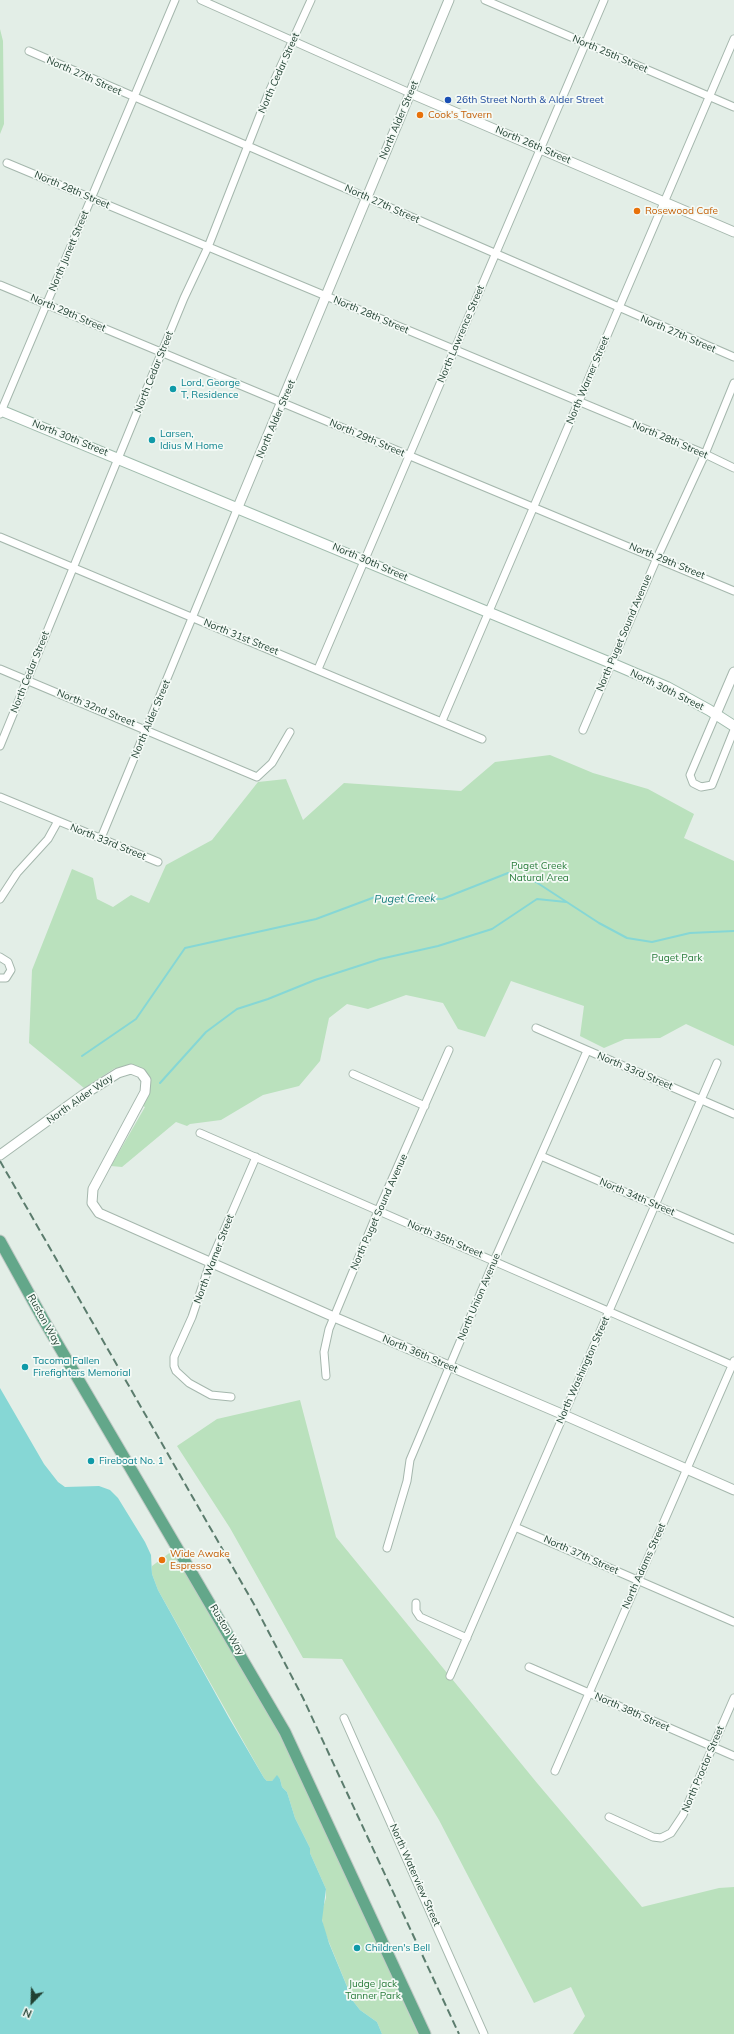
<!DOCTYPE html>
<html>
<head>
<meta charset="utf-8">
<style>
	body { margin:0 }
	#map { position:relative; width:734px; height:2034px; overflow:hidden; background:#e3eee7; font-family:Mulish,sans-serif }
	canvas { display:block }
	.north { position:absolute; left:12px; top:1982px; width:40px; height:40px; -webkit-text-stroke:3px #f4faf6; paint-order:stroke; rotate:203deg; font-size:11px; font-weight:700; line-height:16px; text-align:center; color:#214132 }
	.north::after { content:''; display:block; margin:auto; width:14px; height:18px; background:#214132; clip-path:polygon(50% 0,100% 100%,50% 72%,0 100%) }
</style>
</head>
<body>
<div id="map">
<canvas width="734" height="2034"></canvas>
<div class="north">N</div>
</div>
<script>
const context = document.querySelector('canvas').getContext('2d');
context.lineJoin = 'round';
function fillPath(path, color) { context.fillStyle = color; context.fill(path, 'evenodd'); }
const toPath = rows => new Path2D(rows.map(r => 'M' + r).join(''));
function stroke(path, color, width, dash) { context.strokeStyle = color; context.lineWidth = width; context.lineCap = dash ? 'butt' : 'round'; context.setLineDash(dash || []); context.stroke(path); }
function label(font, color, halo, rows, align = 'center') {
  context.font = font + ' Mulish,sans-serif'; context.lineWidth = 3.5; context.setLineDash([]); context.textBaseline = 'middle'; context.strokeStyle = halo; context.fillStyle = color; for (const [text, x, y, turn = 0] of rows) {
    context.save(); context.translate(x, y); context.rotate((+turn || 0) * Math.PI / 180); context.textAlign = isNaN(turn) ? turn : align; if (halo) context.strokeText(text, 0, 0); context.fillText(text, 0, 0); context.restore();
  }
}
const green = toPath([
	[0,29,3,41,4,124,0,134],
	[550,755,593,773,648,789,694,814,684,838,734,861,734,1046,686,1024,660,1038,625,1039,604,1048,580,1036,584,1006,511,981,485,1037,458,1029,443,1003,406,995,368,1009,347,1004,329,1018,320,1061,299,1086,263,1095,221,1120,190,1124,187,1126,176,1122,122,1167,111,1166,145,1107,143,1106,148,1077,117,1070,115,1068,84,1088,29,1043,32,970,72,869,93,878,97,899,113,907,131,895,149,903,166,865,212,840,258,782,286,779,303,820,344,783,461,791,495,762],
	[300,1400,336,1537,537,1783,642,1907,719,1888,734,1887,734,2034,573,2034,585,2016,571,1987,534,2003,439,1820,342,1659,303,1658,230,1528,177,1446,217,1419],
	[172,1551,266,1709,294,1763,418,2034,382,2034,377,2022,360,2010,353,2001,324,1930,321,1914,326,1898,326,1889,310,1853,310,1848,295,1818,287,1792,282,1787,280,1779,277,1776,272,1781,267,1781,264,1778,158,1590,152,1574,152,1566]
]);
const water = toPath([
	[0,1388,44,1464,58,1482,65,1487,99,1486,110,1490,118,1498,145,1542,151,1555,152,1574,158,1590,229,1718,264,1778,267,1781,272,1781,277,1775,280,1779,282,1787,287,1792,295,1818,310,1848,310,1853,326,1889,322,1920,329,1943,353,2001,360,2010,377,2022,382,2034,0,2034]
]);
const stream = toPath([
	[82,1056,136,1019,185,948,316,919,375,897,442,899,508,873,536,882,599,923,627,938,652,942,690,933,734,931],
	[160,1083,206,1032,237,1009,268,999,315,980,380,959,438,946,492,929,537,899,566,902]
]);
const minor = toPath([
	[201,0,410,93],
	[485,0,734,107],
	[29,51,734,357],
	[7,163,705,454,734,468],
	[0,285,734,591],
	[0,414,175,0],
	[0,537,482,739],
	[0,669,257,777,272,763,290,732],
	[318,669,604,0],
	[716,714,690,775,693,783,701,787,712,785,734,730],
	[442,721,734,39],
	[583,730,657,558,705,454,734,383],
	[0,746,184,298,208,247,269,92,311,0],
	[0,797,158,862],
	[101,838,238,507],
	[0,899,17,873,48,839,58,821],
	[0,957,8,962,11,970,6,978,0,978],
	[536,1028,734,1114],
	[353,1074,425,1106],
	[200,1133,734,1366],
	[541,1156,734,1239],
	[326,1376,324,1352,329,1329,378,1211,449,1050],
	[231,1397,211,1395,189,1383,176,1371,174,1366,174,1357,192,1317,210,1263,256,1157],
	[515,1527,734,1622],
	[387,1548,407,1481,410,1460,494,1261,587,1051],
	[416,1603,416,1611,420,1617,467,1638],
	[529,1667,734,1756],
	[450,1676,717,1063],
	[344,1718,484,2034],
	[555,1771,734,1361],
	[609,1817,653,1837,661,1838,671,1833,683,1815,734,1698]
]);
const tertiary = toPath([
	[410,93,734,232],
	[238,507,449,0],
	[716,714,734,672],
	[0,1155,83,1095,118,1073,131,1069,141,1073,146,1080,145,1092,93,1189,92,1203,99,1213,334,1317,564,1415,734,1490]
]);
const secondary = toPath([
	[0,410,611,663,667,687,709,710,734,726]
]);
const primary = toPath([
	[0,1241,43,1319,285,1732,425,2034]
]);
const rail = toPath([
	[0,1161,255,1606,303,1698,459,2034]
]);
const markers = [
	[448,100,4,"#1a4fb4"],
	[420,115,4,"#e8710a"],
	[637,211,4,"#e8710a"],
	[173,389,4,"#0f9aa8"],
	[152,440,4,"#0f9aa8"],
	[25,1367,4,"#0f9aa8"],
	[91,1461,4,"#0f9aa8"],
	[162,1560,4,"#e8710a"],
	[357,1948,4,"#0f9aa8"]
];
const streetNames = [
	["North 25th Street",610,54,23],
	["North Cedar Street",279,73,-66],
	["North 27th Street",84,76,24],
	["North Alder Street",399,120,-67],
	["North 26th Street",533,145,23],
	["North 28th Street",72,190,23],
	["North 27th Street",382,204,24],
	["North Junett Street",69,251,-67],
	["North 29th Street",68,313,23],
	["North 28th Street",371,315,23],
	["North Lawrence Street",461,334,-67],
	["North 27th Street",678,334,23],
	["North Cedar Street",154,372,-68],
	["North Warner Street",588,380,-67],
	["North Alder Street",276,419,-67],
	["North 30th Street",70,438,22],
	["North 29th Street",367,438,23],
	["North 28th Street",670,440,23],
	["North 29th Street",667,561,22],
	["North 30th Street",370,562,23],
	["North Puget Sound Avenue",624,633,-67],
	["North 31st Street",241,637,22],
	["North Cedar Street",30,672,-68],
	["North 30th Street",667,690,26],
	["North 32nd Street",96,708,22],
	["North Alder Street",151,719,-67],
	["North 33rd Street",108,842,22],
	["North 33rd Street",635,1071,23],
	["North Alder Way",80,1099,-35],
	["North 34th Street",637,1197,23],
	["North Puget Sound Avenue",379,1212,-66],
	["North 35th Street",445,1239,23],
	["North Warner Street",214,1259,-69],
	["North Union Avenue",479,1297,-67],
	["Ruston Way",44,1320,61],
	["North 36th Street",420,1354,23],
	["North Washington Street",583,1370,-66],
	["North 37th Street",581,1555,24],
	["North Adams Street",644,1566,-66],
	["Ruston Way",227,1630,59],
	["North 38th Street",632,1712,24],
	["North Proctor Street",703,1769,-67],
	["North Waterview Street",415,1875,66]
];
const transitNames = [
	["26th Street North & Alder Street",456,100]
];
const foodNames = [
	["Cook's Tavern",428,115],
	["Rosewood Cafe",645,211],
	["Wide Awake",170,1554],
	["Espresso",170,1566]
];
const cultureNames = [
	["Lord, George",181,383],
	["T, Residence",181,395],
	["Larsen,",160,434],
	["Idius M Home",160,446],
	["Tacoma Fallen",33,1361],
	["Firefighters Memorial",33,1373],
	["Fireboat No. 1",99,1461],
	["Children's Bell",365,1948]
];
const parkNames = [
	["Puget Creek",539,866],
	["Natural Area",539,878],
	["Puget Park",677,958],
	["Judge Jack",373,1984],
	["Tanner Park",373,1996]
];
const waterNames = [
	["Puget Creek",405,899,-1]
];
fillPath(green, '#bae1bd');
fillPath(water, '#86d7d5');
stroke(stream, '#86d7d5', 2);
stroke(minor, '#a5b7ad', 9);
stroke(tertiary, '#a5b7ad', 11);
stroke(secondary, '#a0bbad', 12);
stroke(primary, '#c1cac6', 13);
stroke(minor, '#fff', 7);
stroke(tertiary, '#fff', 9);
stroke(secondary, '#fff', 10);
stroke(primary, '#63a78a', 11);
stroke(rail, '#5b7c6d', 2, [8, 4]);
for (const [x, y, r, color] of markers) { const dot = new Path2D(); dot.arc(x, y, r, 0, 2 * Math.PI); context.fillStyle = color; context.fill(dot); stroke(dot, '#f4faf6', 1.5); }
label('10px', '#214132', '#f4faf6', streetNames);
label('10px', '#164399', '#f4faf6', transitNames, 'left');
label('10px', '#c56008', '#f4faf6', foodNames, 'left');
label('10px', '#0d838f', '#f4faf6', cultureNames, 'left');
label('10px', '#277b39', '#f4faf6', parkNames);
label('italic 11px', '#157c7b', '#f4faf6', waterNames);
</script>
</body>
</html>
